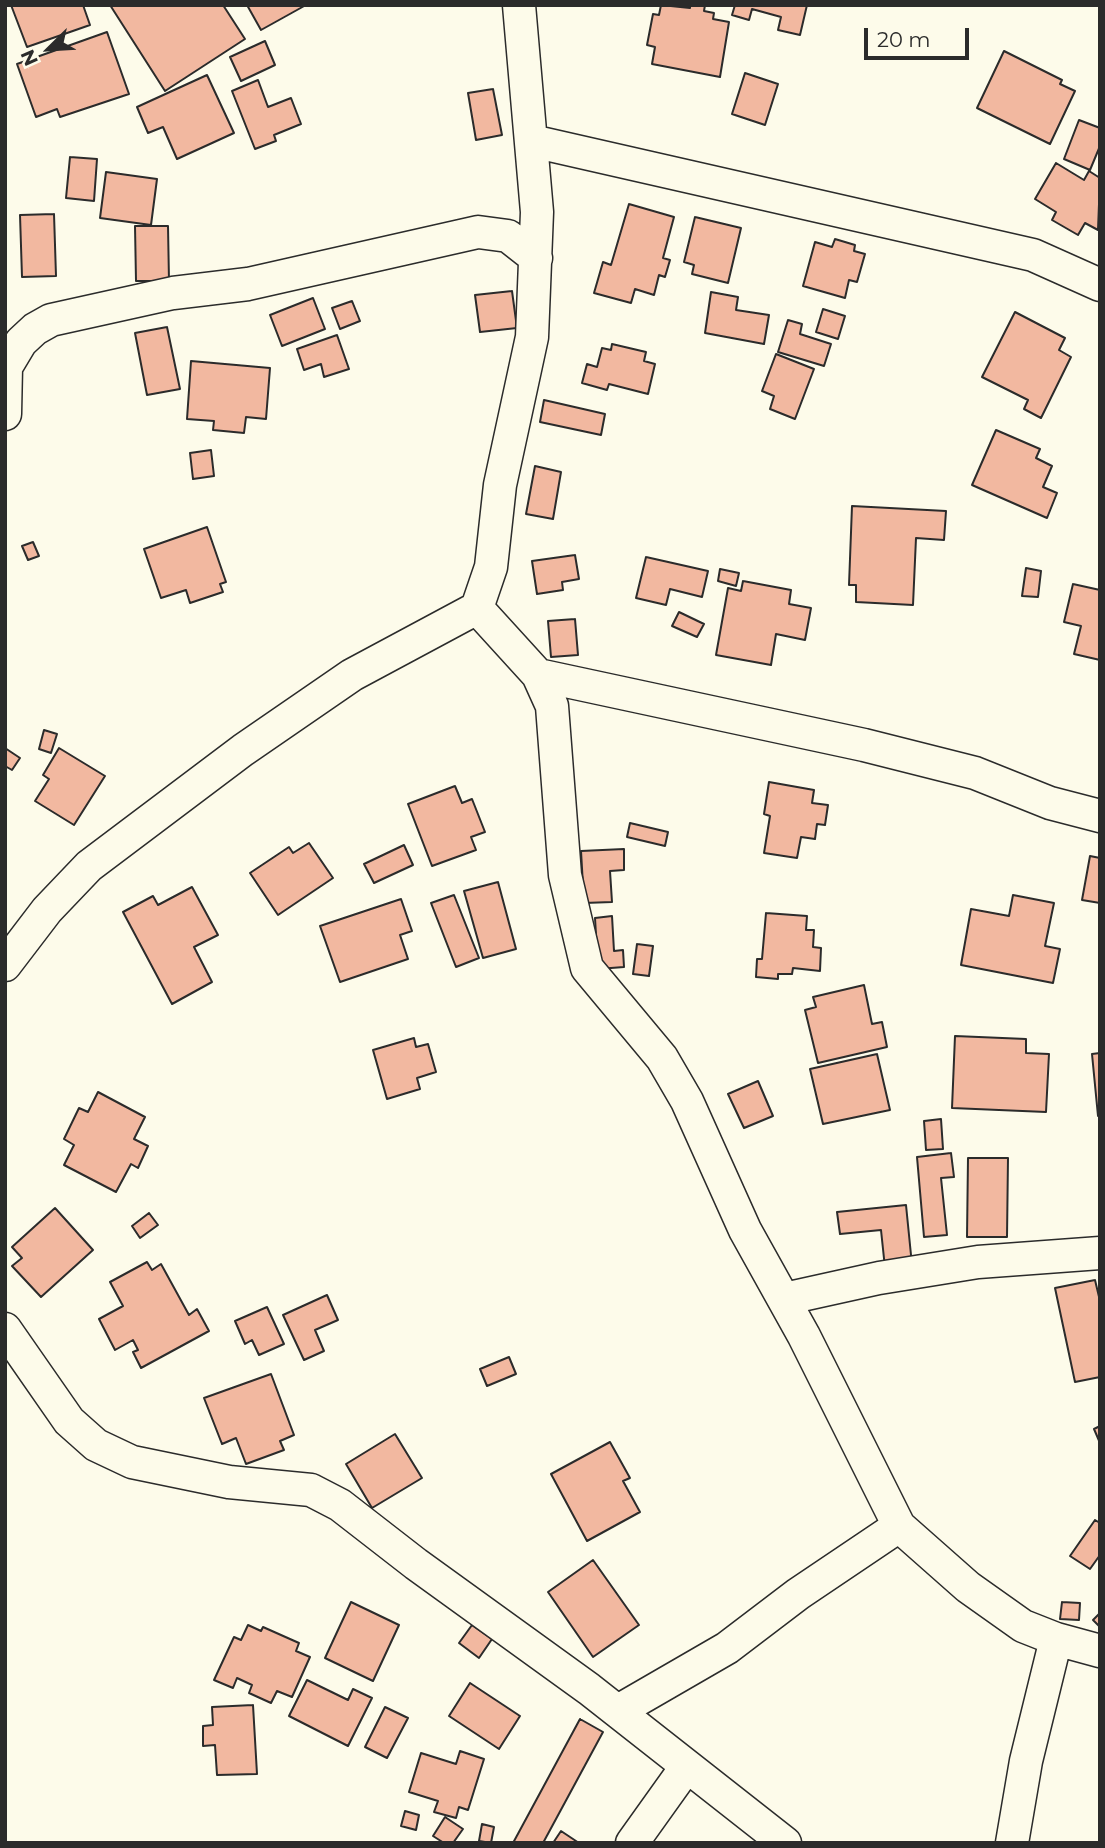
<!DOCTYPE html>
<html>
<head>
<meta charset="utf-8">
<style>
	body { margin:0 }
	#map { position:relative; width:1105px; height:1848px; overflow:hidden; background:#fdfbea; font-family:Montserrat,sans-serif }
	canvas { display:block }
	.frame { position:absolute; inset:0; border:7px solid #2b2b2b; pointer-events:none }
	.north { position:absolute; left:14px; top:14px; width:70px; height:70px; -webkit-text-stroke:5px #fdfbea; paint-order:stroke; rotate:246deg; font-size:19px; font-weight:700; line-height:28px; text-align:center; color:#2b2b2b }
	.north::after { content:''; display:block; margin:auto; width:24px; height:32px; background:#2b2b2b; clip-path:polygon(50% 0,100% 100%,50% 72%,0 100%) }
	.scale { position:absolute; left:864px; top:28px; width:105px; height:32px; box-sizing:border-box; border:4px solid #2b2b2b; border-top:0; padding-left:9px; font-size:21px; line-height:24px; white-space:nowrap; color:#2b2b2b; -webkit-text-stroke:5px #fdfbea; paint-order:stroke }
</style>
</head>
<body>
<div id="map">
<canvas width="1105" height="1848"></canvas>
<div class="frame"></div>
<div class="north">N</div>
<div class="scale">20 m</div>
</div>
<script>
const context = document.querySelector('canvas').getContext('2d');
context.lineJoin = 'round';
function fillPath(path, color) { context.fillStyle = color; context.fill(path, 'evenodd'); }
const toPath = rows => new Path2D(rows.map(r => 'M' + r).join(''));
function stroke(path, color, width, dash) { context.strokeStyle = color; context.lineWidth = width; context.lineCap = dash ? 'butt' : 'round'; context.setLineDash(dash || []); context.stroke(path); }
const building = toPath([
	[11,5,83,5,90,25,27,47,11,5],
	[110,5,223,5,245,39,165,91,110,5],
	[247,5,306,5,261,30,247,5],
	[661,5,690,8,690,5,705,5,704,11,714,13,713,19,729,22,720,77,652,64,655,47,647,45,653,14,659,15,661,5],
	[735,5,807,5,800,35,778,30,781,17,752,9,749,20,732,15,735,5],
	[107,32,129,94,60,117,57,109,36,117,17,64,107,32],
	[265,41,275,65,241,81,230,57,265,41],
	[1004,51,1062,80,1060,84,1075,91,1050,144,977,108,1004,51],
	[745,73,778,84,765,125,732,114,745,73],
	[207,75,234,133,177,159,163,127,148,133,137,107,207,75],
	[258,80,268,107,291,98,301,124,274,135,276,141,255,149,232,91,258,80],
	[493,89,502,135,476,140,468,93,493,89],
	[1079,120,1100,128,1100,146,1090,170,1064,159,1079,120],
	[70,157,97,159,94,201,66,198,70,157],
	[1056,163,1084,180,1089,171,1100,178,1098,230,1085,223,1078,235,1052,220,1056,212,1035,199,1056,163],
	[106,172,157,179,151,225,100,218,106,172],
	[629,204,674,217,663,258,670,260,665,277,659,275,654,295,635,289,631,303,594,293,603,262,611,265,629,204],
	[54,214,56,276,22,277,20,215,54,214],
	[695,217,741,228,728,283,692,274,694,265,684,262,695,217],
	[135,226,168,226,169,281,136,281,135,226],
	[835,239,855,245,854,251,865,254,857,282,849,280,845,298,803,286,815,242,832,247,835,239],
	[512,291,517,328,480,332,475,295,512,291],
	[711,292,738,297,736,310,769,315,764,344,705,333,711,292],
	[313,298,325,329,282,346,270,315,313,298],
	[352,301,360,321,340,329,332,308,352,301],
	[823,309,845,316,838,339,816,332,823,309],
	[1015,312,1065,338,1059,350,1071,357,1041,418,1024,409,1028,400,982,377,1015,312],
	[788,320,802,324,800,334,831,344,824,366,778,352,788,320],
	[167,327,180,389,147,395,135,333,167,327],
	[337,335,349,369,324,377,321,364,304,370,297,349,337,335],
	[612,344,646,352,644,361,655,364,648,394,609,384,607,390,582,383,587,364,597,367,602,348,611,350,612,344],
	[776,354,814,369,795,419,770,409,774,396,762,391,776,354],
	[191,361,270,368,266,419,246,417,244,433,213,430,214,421,187,419,191,361],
	[544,400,605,414,601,435,540,422,544,400],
	[996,430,1040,449,1036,458,1052,466,1043,487,1057,493,1047,518,972,485,996,430],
	[211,450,214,476,193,479,190,453,211,450],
	[535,466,561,472,553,519,526,514,535,466],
	[852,506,946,511,944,540,916,538,913,605,856,602,856,585,849,585,852,506],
	[207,527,226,582,220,584,223,592,190,603,186,590,161,598,144,549,207,527],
	[33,542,39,556,28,560,22,546,33,542],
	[575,555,579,579,562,582,563,590,537,594,532,561,575,555],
	[646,557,708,571,702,597,670,589,666,605,636,598,646,557],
	[1026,568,1041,571,1038,597,1022,596,1026,568],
	[720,569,739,573,736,586,718,581,720,569],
	[743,581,791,590,789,604,811,608,805,640,776,634,771,665,716,655,728,588,741,591,743,581],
	[1073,584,1100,590,1100,660,1074,654,1081,626,1064,622,1073,584],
	[679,612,704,624,697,637,672,626,679,612],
	[575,619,578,655,551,657,548,621,575,619],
	[44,730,57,734,51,753,39,749,44,730],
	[5,748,20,758,12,770,5,766,5,748],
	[59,748,105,776,74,825,35,801,49,779,43,775,59,748],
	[769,782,814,790,812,803,828,805,825,825,817,824,815,839,801,837,797,858,764,853,770,816,764,814,769,782],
	[455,786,462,803,472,799,485,832,471,837,476,850,432,866,408,804,455,786],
	[630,823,668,832,665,846,627,837,630,823],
	[309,843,333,878,278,915,250,873,289,847,293,853,309,843],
	[404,845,413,865,374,883,364,864,404,845],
	[624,849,624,870,610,871,612,902,584,903,581,851,624,849],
	[1090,856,1100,858,1100,903,1082,900,1090,856],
	[498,882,516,949,483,958,464,891,498,882],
	[192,887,218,935,194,947,212,982,172,1004,123,912,153,896,158,905,192,887],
	[454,895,479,958,456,967,431,903,454,895],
	[1013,895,1054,903,1045,946,1060,949,1053,983,961,965,971,909,1009,916,1013,895],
	[401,899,412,931,400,935,408,959,340,982,320,926,401,899],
	[766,913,807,916,806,930,814,930,813,947,821,948,820,971,793,968,792,974,778,974,778,979,756,977,757,959,762,959,766,913],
	[612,916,614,951,623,950,624,967,598,969,595,918,612,916],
	[637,944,653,946,649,976,633,974,637,944],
	[864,985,872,1024,882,1022,887,1047,818,1063,805,1010,816,1007,813,997,864,985],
	[955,1036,1026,1039,1026,1053,1049,1054,1046,1112,952,1108,955,1036],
	[414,1038,416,1047,428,1044,436,1072,417,1078,420,1089,387,1099,373,1050,414,1038],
	[1100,1053,1100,1116,1098,1116,1092,1054,1100,1053],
	[877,1054,890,1110,823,1124,810,1069,877,1054],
	[758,1081,773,1116,744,1128,728,1094,758,1081],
	[98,1092,145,1117,134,1139,148,1146,138,1168,131,1164,116,1192,64,1165,74,1145,64,1139,79,1108,88,1112,98,1092],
	[941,1119,943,1149,926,1150,924,1121,941,1119],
	[951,1153,954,1177,941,1178,947,1235,924,1237,917,1157,951,1153],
	[968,1158,1008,1158,1007,1237,967,1237,968,1158],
	[906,1205,912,1265,885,1268,881,1230,840,1234,837,1212,906,1205],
	[55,1208,93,1250,41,1297,12,1266,22,1258,12,1247,55,1208],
	[149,1213,158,1225,140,1238,132,1226,149,1213],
	[147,1262,152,1270,161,1264,189,1315,197,1309,209,1331,141,1368,133,1352,138,1350,133,1340,115,1350,99,1319,123,1306,110,1282,147,1262],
	[1095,1280,1100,1301,1100,1377,1075,1382,1055,1288,1095,1280],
	[327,1295,338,1320,315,1330,324,1351,304,1360,283,1315,327,1295],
	[267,1307,284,1344,259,1355,252,1340,245,1344,235,1321,267,1307],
	[509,1357,516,1374,487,1386,480,1369,509,1357],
	[271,1374,294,1435,280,1441,284,1450,246,1464,236,1438,222,1444,204,1398,271,1374],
	[1100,1426,1100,1443,1094,1429,1100,1426],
	[395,1434,422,1478,372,1508,346,1464,395,1434],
	[610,1442,630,1478,623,1481,640,1512,587,1541,551,1474,610,1442],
	[1095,1520,1100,1523,1100,1555,1090,1569,1070,1556,1095,1520],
	[593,1560,639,1625,593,1657,548,1592,593,1560],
	[351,1602,399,1625,373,1681,325,1658,351,1602],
	[1062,1602,1080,1603,1079,1620,1060,1619,1062,1602],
	[1100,1613,1100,1627,1093,1620,1100,1613],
	[248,1625,261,1631,263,1627,299,1643,296,1651,310,1657,292,1697,277,1691,271,1703,249,1693,252,1685,237,1678,233,1688,214,1680,234,1637,241,1640,248,1625],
	[472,1625,492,1639,479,1658,459,1643,472,1625],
	[307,1680,348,1700,353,1689,372,1698,348,1746,289,1716,307,1680],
	[470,1683,520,1716,499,1749,449,1716,470,1683],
	[253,1705,257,1774,217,1775,215,1745,203,1746,203,1726,213,1725,212,1707,253,1705],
	[385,1707,408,1718,387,1758,365,1747,385,1707],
	[580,1719,603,1732,543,1843,513,1843,580,1719],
	[460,1751,484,1759,468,1810,459,1807,456,1818,434,1812,438,1801,409,1792,421,1753,456,1764,460,1751],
	[405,1811,419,1815,416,1830,401,1826,405,1811],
	[445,1817,463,1829,453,1843,444,1843,433,1836,445,1817],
	[482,1824,494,1827,491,1843,479,1841,482,1824],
	[561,1831,579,1843,553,1843,561,1831]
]);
const street = toPath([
	[532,141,1033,255,1100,285],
	[5,414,6,367,21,342,35,329,51,320,173,293,248,284,478,232,508,236,536,258],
	[477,608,538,675,552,706,565,875,587,968,662,1058,687,1101,745,1230,804,1336,899,1526,968,1587,1023,1626,1056,1639,1100,1651],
	[538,675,864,745,975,773,1050,803,1100,816],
	[5,965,47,910,89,866,243,750,352,675,477,608,491,567,500,485,532,337,537,212,519,5],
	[784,1299,879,1278,978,1262,1100,1253],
	[5,1329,69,1421,96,1445,132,1462,229,1482,311,1490,340,1505,416,1564,589,1689,785,1843],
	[618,1711,727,1648,798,1594,899,1526],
	[632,1843,687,1766],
	[1012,1843,1026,1761,1056,1639]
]);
fillPath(building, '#f2b8a0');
stroke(building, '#2b2b2b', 2);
stroke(street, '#2b2b2b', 35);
stroke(street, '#fdfbea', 32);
</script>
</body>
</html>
